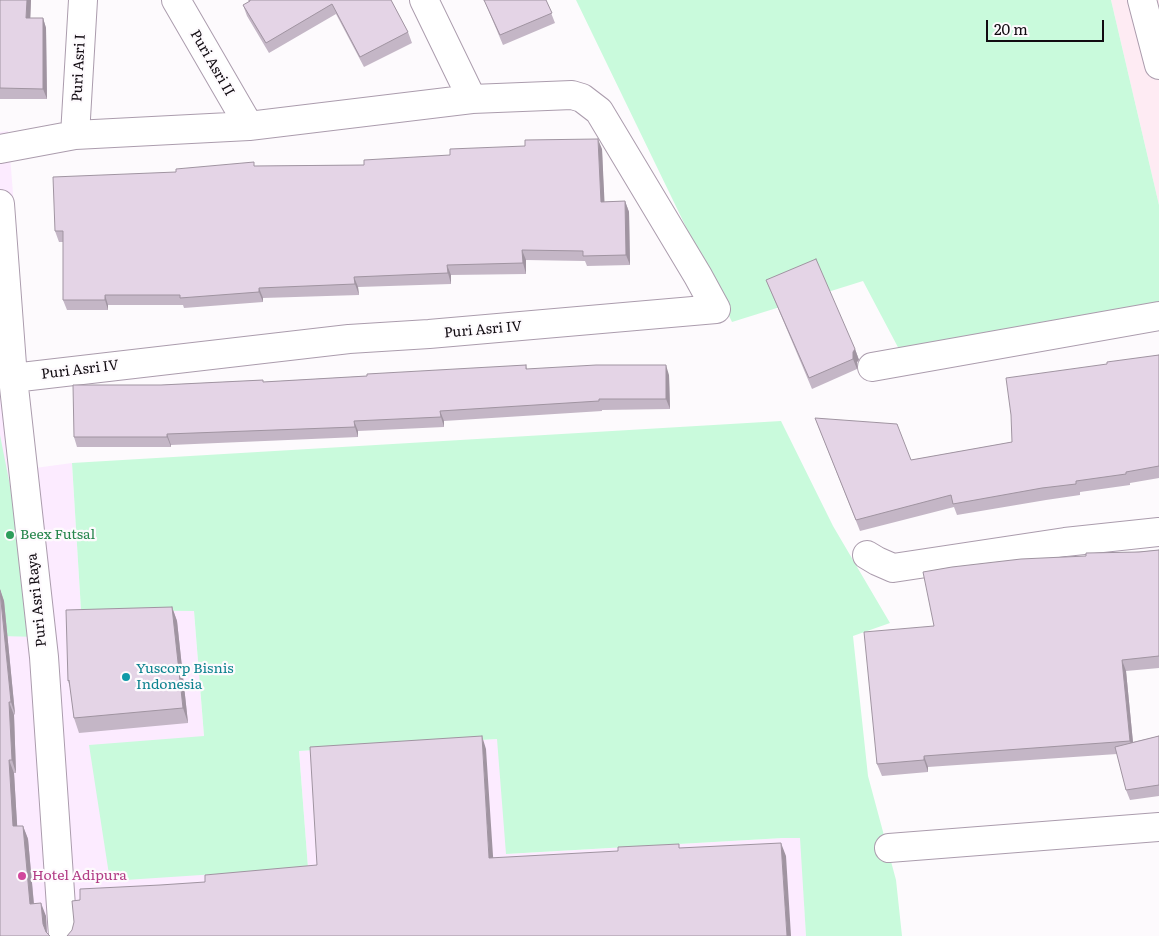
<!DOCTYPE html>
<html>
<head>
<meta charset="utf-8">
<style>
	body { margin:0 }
	#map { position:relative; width:1159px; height:936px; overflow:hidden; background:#fdfafd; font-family:Literata,serif }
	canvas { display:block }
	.scale { position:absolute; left:986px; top:20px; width:118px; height:22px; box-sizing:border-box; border:2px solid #110b11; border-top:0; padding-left:6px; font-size:15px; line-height:18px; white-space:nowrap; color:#110b11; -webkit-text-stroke:4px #fdfafd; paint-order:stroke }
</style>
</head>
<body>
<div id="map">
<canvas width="1159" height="936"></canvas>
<div class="scale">20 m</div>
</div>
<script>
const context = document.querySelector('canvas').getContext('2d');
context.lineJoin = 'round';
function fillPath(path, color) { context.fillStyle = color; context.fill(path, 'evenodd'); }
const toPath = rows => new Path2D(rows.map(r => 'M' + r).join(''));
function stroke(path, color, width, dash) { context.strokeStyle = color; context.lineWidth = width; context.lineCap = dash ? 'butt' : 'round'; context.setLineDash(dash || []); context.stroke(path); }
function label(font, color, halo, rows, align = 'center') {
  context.font = font + ' Literata,serif'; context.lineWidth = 4.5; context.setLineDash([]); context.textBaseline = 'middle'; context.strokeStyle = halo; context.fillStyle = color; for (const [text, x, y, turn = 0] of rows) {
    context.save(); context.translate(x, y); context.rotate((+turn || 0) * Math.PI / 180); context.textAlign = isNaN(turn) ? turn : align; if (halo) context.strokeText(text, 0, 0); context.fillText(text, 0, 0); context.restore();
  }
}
const built = toPath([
	[8,131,35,468,72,463,81,610,194,611,204,736,308,868,299,751,498,739,507,854,783,838,801,838,806,936,0,936,0,132]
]);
const education = toPath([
	[1111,0,1159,0,1159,205]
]);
const green = toPath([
	[576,0,1111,0,1159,205,1159,323,910,370,863,281,732,322],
	[781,421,833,526,890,623,853,636,868,776,896,880,902,936,806,936,800,838,783,838,506,854,497,739,299,751,308,868,110,881,89,745,204,736,194,611,81,610,72,463],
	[0,435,40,637,0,636]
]);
const street = toPath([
	[176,0,249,126],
	[424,0,472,99],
	[1142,0,1159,65],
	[75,135,83,0],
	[0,149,75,135,249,126,472,99,572,95,582,98,599,111,698,276,716,309,429,334,349,339,13,378],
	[0,204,13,378,44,657,63,936],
	[872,367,1159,316],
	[867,555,877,561,893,568,1065,542,1159,532],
	[889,848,1159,827]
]);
const wall = toPath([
	[0,0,31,0,30,18,43,18,46,28,47,99,0,99],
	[248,0,391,0,408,32,412,43,364,67,336,14,269,53,247,16,243,5,249,2],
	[484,0,546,0,555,23,503,45],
	[602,149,604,202,625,201,629,212,630,265,587,266,585,261,526,260,526,274,451,275,451,284,358,287,359,295,263,298,263,302,184,308,183,305,108,305,108,310,67,310,63,300,63,242,59,242,55,231,176,172,255,166,364,165],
	[766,280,855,349,859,360,857,362,857,369,812,389],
	[1159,355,1159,478,1130,483,1130,485,1080,492,1080,495,1046,500,957,515,954,507,860,531,815,418,911,460,1012,442,1107,364],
	[526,365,527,369,669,375,670,409,602,410,602,411,444,421,444,427,358,431,358,437,171,445,171,447,77,447,74,437,161,385,263,380,263,382,367,376],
	[1159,550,1159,668,1126,671,1133,742,1159,736,1159,796,1130,800,1126,790,1117,754,928,767,928,772,882,776,877,764,934,626,1086,556],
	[0,589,4,601,15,714,14,715,16,773,14,773,17,826,23,826,28,839,34,904,46,916,47,933,0,936],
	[172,607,177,621,188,723,79,733,74,718,70,687,68,681]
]);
const shadedWall = toPath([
	[27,0,31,0,30,28,26,18],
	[43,18,46,28,47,99,43,89],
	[598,139,602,149,605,212,601,202],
	[625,201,629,212,630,265,626,255],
	[522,250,526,260,526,274,523,263],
	[447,265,451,275,451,284,448,273],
	[354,277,358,287,359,295,355,284],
	[259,288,263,298,263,302,259,292],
	[105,295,108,305,108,310,105,300],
	[855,349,859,360,857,362,857,369,853,359,853,352],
	[666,365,669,375,670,409,666,399],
	[440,411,444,421,444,427,441,417],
	[354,421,358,431,358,437,355,427],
	[167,434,171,445,171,447,167,437],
	[0,589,4,601,15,714,11,702],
	[172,607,177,621,188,723,183,708],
	[1122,660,1126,671,1134,753,1130,741],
	[9,702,14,715,16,773,12,760],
	[482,736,486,749,494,871,489,858],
	[924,756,928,767,928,772,924,760],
	[9,760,14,773,18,839,13,826],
	[23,826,28,839,35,917,30,904],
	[781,843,786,856,791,936,787,936],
	[41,903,46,916,47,936,43,924]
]);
const building = toPath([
	[0,0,27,0,26,18,43,18,43,89,0,88,0,0],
	[250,0,391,0,408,32,360,57,332,4,266,43,243,5,250,1,250,0],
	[484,0,546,0,552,13,500,35,484,0],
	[598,139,601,202,625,201,626,255,583,256,583,251,522,250,523,263,447,265,448,273,354,277,355,284,259,288,259,292,180,298,180,295,105,295,105,300,63,300,63,231,55,231,53,177,176,172,176,169,254,162,254,166,364,165,364,160,450,155,450,149,525,146,525,140,598,139],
	[816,259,855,349,853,352,853,359,809,378,766,280,816,259],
	[1159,355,1159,466,1126,472,1126,474,1076,481,1076,484,1042,488,953,504,951,495,856,520,815,418,897,424,911,460,1012,442,1011,415,1006,378,1107,364,1107,362,1159,355],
	[526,365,526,369,596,365,666,365,666,399,599,399,599,401,440,411,441,417,354,421,355,427,167,434,167,437,74,437,73,385,161,385,263,380,263,382,367,376,367,374,526,365],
	[1159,550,1159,656,1122,660,1130,741,924,756,924,760,877,764,864,632,934,626,923,572,952,567,1021,559,1086,556,1086,553,1139,552,1159,550],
	[0,591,11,702,9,702,12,760,9,760,13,826,23,826,30,904,41,903,43,924,46,932,50,936,0,936,0,591],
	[172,607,183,708,74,718,69,680,68,681,66,610,172,607],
	[482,736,489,858,618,851,618,847,679,844,679,848,781,843,787,936,67,936,72,930,74,922,72,901,80,900,80,889,160,885,205,882,205,875,317,865,310,747,482,736],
	[1159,736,1159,785,1126,790,1115,747,1159,736]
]);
const markers = [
	[10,535,5,"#2e9e5b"],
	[126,677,5,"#0f9aa8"],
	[22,876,5,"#d1479c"]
];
const streetNames = [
	["Puri Asri II",212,63,60],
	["Puri Asri I",79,68,-87],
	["Puri Asri IV",483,330,-5],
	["Puri Asri IV",80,370,-7],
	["Puri Asri Raya",37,600,-96]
];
const leisureNames = [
	["Beex Futsal",20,535]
];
const cultureNames = [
	["Yuscorp Bisnis",136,669],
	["Indonesia",136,685]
];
const hotelNames = [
	["Hotel Adipura",32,876]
];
fillPath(built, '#fcebff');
fillPath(education, '#feebf3');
fillPath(green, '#c9fadc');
stroke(street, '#ab9cad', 30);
stroke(street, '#fff', 28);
fillPath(wall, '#c4b6c6');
fillPath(shadedWall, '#a094a1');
fillPath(building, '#e4d4e6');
stroke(building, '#a094a1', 1);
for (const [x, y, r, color] of markers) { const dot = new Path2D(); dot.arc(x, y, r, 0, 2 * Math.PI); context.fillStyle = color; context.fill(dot); stroke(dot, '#fdfafd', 2); }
label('14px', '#110b11', '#fdfafd', streetNames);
label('14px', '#27864d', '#fdfafd', leisureNames, 'left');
label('14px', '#0d838f', '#fdfafd', cultureNames, 'left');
label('14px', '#b23c85', '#fdfafd', hotelNames, 'left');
</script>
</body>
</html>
